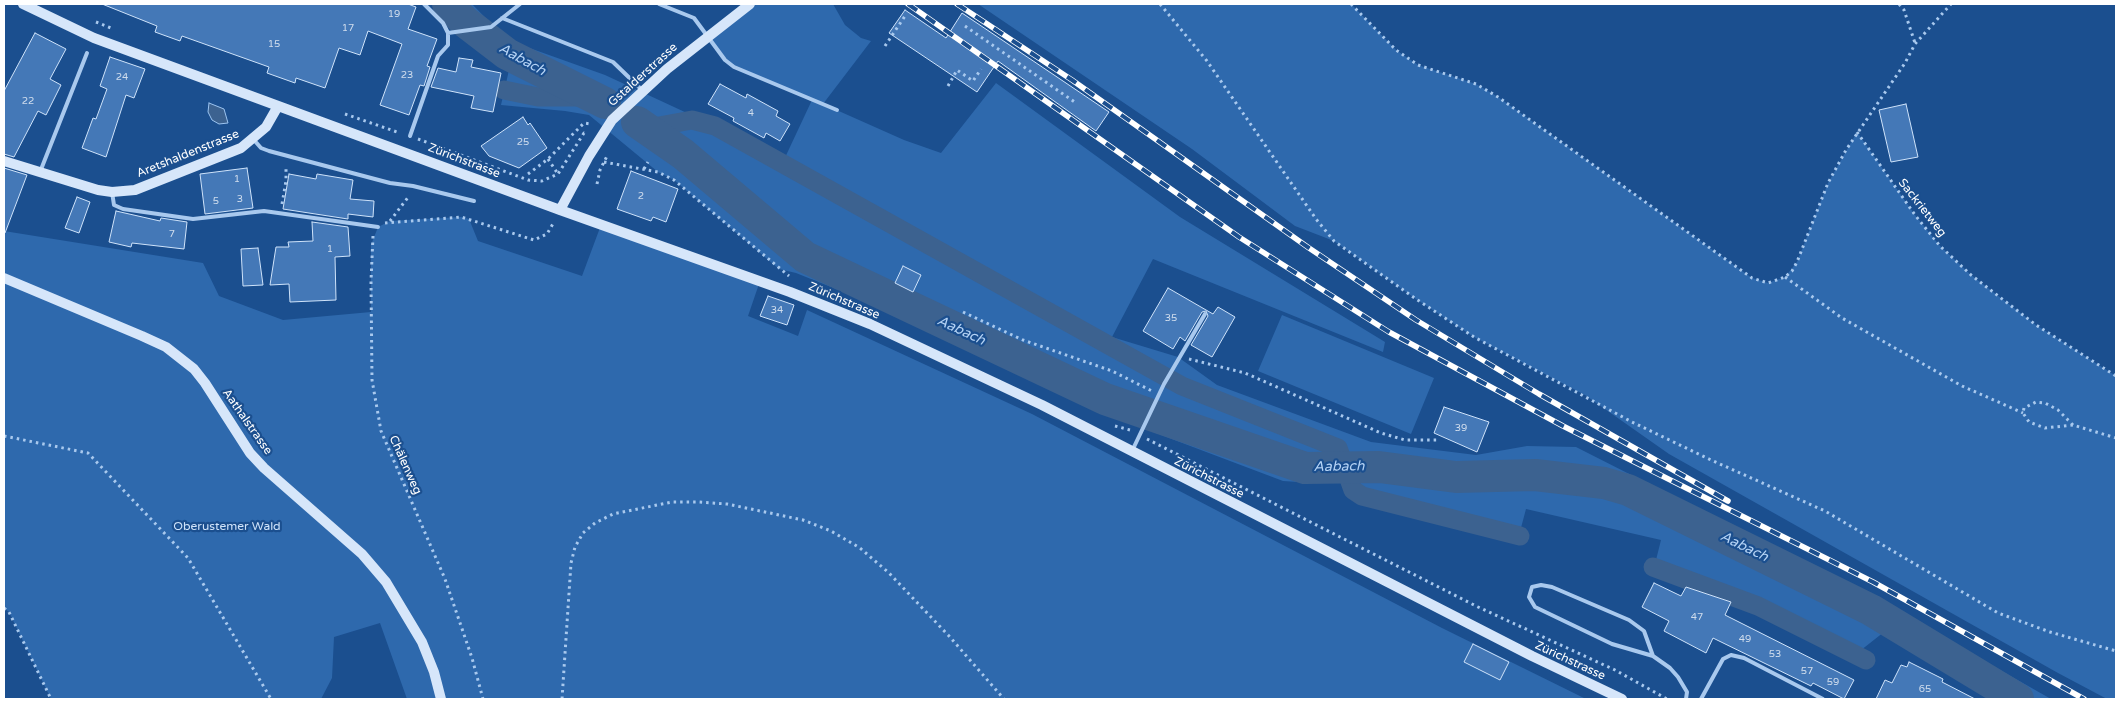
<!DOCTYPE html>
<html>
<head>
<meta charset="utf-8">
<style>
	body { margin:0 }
	#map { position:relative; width:2120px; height:703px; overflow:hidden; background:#1b4f8f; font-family:"Varela Round",sans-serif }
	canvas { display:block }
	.frame { position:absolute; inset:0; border:5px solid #fff; pointer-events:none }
</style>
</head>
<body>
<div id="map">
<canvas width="2120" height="703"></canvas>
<div class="frame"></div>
</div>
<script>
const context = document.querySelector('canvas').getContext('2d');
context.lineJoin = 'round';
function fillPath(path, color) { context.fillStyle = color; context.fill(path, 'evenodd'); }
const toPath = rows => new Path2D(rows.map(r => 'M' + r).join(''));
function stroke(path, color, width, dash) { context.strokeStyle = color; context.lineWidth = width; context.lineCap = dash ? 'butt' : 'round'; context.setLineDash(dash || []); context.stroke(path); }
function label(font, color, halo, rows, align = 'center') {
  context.font = font + ' "Varela Round",sans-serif'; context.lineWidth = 4.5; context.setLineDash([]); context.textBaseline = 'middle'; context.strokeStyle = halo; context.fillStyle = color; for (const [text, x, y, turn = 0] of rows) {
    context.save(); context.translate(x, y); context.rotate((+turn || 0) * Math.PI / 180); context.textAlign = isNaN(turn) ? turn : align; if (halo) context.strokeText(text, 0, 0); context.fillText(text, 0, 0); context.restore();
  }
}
const green = toPath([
	[433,4,472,4,507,40,605,75,715,126,782,164,812,100,745,73,725,60,707,37,743,4,833,4,845,25,861,38,871,41,823,104,904,140,941,153,996,83,1180,217,1385,342,1383,352,1153,259,1112,337,1178,357,1217,385,1371,442,1476,455,1527,446,1576,447,1868,595,2051,699,1995,699,1884,632,1851,658,1746,604,1653,572,1661,540,1526,509,1518,539,1364,501,1352,493,1345,479,1314,483,1283,481,1103,413,851,295,796,273,779,269,674,180,658,172,589,115,565,111,501,105,509,70,479,51],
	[978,4,1351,4,1396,50,1418,65,1476,84,1498,97,1752,278,1768,283,1785,277,1797,262,1828,183,1857,132,1915,215,1940,246,1971,275,2036,325,2116,376,2116,699,2107,699,2058,673,1669,454,1585,395,1474,337,1416,299,1334,241,1295,226,1192,149],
	[461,217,469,219,478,241,582,276,601,225,760,281,748,316,798,336,807,310,1032,414,1442,628,1586,699,407,699,380,623,334,637,332,678,321,699,51,699,9,612,4,608,4,231,203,263,219,296,283,320,371,312,371,245,378,227,390,221],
	[1282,315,1434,378,1411,434,1258,371]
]);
const water = toPath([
	[209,103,224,109,228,123,219,124,212,120,208,112,209,103]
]);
const canal = toPath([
	[504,90,538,97,594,97],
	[648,128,692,120,715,126,1182,386,1338,448,1353,490,1362,496,1520,536],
	[1653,567,1758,606,1866,660]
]);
const river = toPath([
	[448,4,464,21,507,54,605,103],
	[637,122,683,154,805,257,1105,399,1305,468,1379,467,1456,477,1535,475,1604,483,1628,490,1871,610,2018,699]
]);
const building = toPath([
	[102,4,408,4,416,7,408,29,437,39,427,66,430,67,424,86,420,85,409,115,380,105,402,44,368,31,360,55,339,48,325,88,296,78,295,83,267,73,269,67,182,36,180,41,155,32,157,26,102,4],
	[905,10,946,38,962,13,1109,112,1096,131,998,61,977,92,889,33,905,10],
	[35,33,66,49,50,79,61,85,46,115,38,111,14,157,4,154,4,91,35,33],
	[110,57,145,69,134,98,126,95,106,157,82,148,93,118,96,119,107,89,100,86,110,57],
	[459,58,473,60,471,67,501,73,493,112,471,108,474,96,431,87,438,68,456,72,459,58],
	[720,84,746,98,747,94,778,111,776,116,790,124,780,141,766,133,764,138,733,121,734,118,708,104,720,84],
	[1906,104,1918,157,1891,162,1879,110,1906,104],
	[523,117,528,125,530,123,547,148,519,168,489,156,481,146,523,117],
	[4,168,27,175,5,233,4,233,4,168],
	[247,168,253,208,205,214,200,174,247,168],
	[631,171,678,189,666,222,653,217,651,221,617,209,631,171],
	[289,174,316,179,317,174,353,180,350,199,374,201,373,217,348,214,348,219,283,209,289,174],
	[77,197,90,202,79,233,65,228,77,197],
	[116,211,160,221,161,218,187,222,184,249,132,243,131,247,109,242,116,211],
	[312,222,348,227,350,256,335,257,336,300,290,302,289,284,270,285,276,247,289,247,288,242,313,241,312,222],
	[258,248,263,285,243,286,241,249,258,248],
	[903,266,921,275,913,292,895,283,903,266],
	[1168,288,1213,314,1218,307,1235,317,1212,357,1191,345,1208,316,1206,311,1202,312,1185,341,1180,337,1173,349,1143,331,1168,288],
	[768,296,794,305,787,325,760,316,768,296],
	[1444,407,1489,422,1477,452,1434,433,1444,407],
	[1654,583,1681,596,1686,587,1731,602,1725,615,1854,680,1844,699,1813,683,1811,686,1713,638,1706,653,1664,631,1669,621,1642,607,1654,583],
	[1473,644,1509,662,1500,680,1464,662,1473,644],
	[1909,662,1943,679,1942,682,1975,699,1876,699,1885,680,1892,683,1901,665,1907,667,1909,662]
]);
const path = toPath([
	[1160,4,1207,61,1316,219,1334,241,1416,299,1474,337,1632,422,1711,460,1825,511,1998,613,2050,632,2116,651],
	[1351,4,1396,50,1418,65,1476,84,1498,97,1752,278,1768,283,1785,277,1792,271,1797,262,1828,183,1846,150,1905,63,1915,44,1951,4],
	[1899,4,1904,10,1915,43],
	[96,22,111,28],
	[965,26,1076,103],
	[885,46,905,16],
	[948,86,957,70,973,81,981,69],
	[345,114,400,133],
	[1857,132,1915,215,1940,246,1971,275,2036,325,2116,376],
	[418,139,528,180,542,181,558,174,584,133,587,134],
	[548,159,558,174],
	[604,162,658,172,674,180,789,276],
	[644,169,648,162],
	[528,174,548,159,584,123,591,124],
	[597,184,600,170,608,154],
	[282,204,286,181,286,166],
	[390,221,409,196],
	[385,223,461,217,534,240,547,234,554,222],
	[373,236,371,281,372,380,381,431,445,579,472,658,483,699],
	[1785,277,1842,318,1962,386,2023,413],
	[963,312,1023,340,1112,371,1152,391],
	[1189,359,1245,373,1381,433,1405,440,1437,440],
	[2073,425,2058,410,2045,403,2036,402,2024,408,2023,413,2029,422,2045,428,2073,425,2116,438],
	[1115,426,1130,430],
	[4,436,88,453,188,558,271,699],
	[1147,439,1478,607,1615,670,1667,699],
	[4,608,9,612,51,699],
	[562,699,571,563,575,547,583,533,595,523,613,514,672,502,698,502,727,504,803,520,831,531,860,548,889,573,949,636,1004,699]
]);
const lane = toPath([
	[659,4,694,18,725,60,734,67,837,110],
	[502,18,613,62,642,90],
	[448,33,491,27,520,4],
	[410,136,438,56,448,45,448,33,443,23,424,4],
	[254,140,261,148,269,151,390,183,413,186,474,201],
	[40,172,87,53],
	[112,192,114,205,123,209,193,219,264,211,378,227],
	[1133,449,1164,384,1205,314],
	[1653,656,1644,631,1629,620,1552,587,1541,585,1532,587,1529,597,1535,607,1612,644,1653,656,1670,668,1678,677,1687,692,1686,699],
	[1701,699,1723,659,1731,655,1744,658,1823,699]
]);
const secondary = toPath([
	[23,4,94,38,560,210,790,292,870,324,1042,405,1532,656,1622,699],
	[4,161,98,190,112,192,135,190,241,148,266,127,278,106],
	[560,210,589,156,612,120,667,69,750,4],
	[4,278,142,336,166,347,194,369,205,383,250,453,264,468,362,554,386,582,422,642,434,672,441,699]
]);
const rail = toPath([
	[908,4,1239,237,1389,332,1563,426,1873,582,2084,699],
	[957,4,1072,80,1309,248,1416,320,1539,394,1728,501]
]);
const numberNames = [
	["19",394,14],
	["17",348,28],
	["15",274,44],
	["23",407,75],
	["24",122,77],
	["22",28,101],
	["4",751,113],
	["25",523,142],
	["1",237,179],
	["2",641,196],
	["3",240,199],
	["5",216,201],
	["7",172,234],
	["1",330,249],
	["34",777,310],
	["35",1171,318],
	["39",1461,428],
	["47",1697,617],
	["49",1745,639],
	["53",1775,654],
	["57",1807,671],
	["59",1833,682],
	["65",1925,689]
];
const streetNames = [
	["Gstalderstrasse",643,75,-42],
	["Aretshaldenstrasse",188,154,-22],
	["Zürichstrasse",464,161,21],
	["Sackrietweg",1922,208,52],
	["Zürichstrasse",844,301,23],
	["Aathalstrasse",247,422,55],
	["Chälenweg",405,465,66],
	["Zürichstrasse",1209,478,27],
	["Zürichstrasse",1570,661,25]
];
const parkNames = [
	["Oberustemer Wald",227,527]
];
const waterNames = [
	["Aabach",522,60,29],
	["Aabach",961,331,25],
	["Aabach",1339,467,-1],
	["Aabach",1744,547,26]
];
fillPath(green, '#2e69ad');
fillPath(water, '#3c6290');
stroke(water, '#9cc4f0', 1);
stroke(canal, '#3c6290', 19);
stroke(river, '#3c6290', 32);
fillPath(building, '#4478b7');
stroke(building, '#cfe3fa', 1);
stroke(path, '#a9c9ee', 3, [2.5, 4]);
stroke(lane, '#a9c9ee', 4);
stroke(secondary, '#d6e6fa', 10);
stroke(rail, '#fff', 5.5);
stroke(rail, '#1b4f8f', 4, [11]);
label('10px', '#d0dded', null, numberNames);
label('12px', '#fff', '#1b4f8f', streetNames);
label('12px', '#cfe3fa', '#1b4f8f', parkNames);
label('italic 14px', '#b5d3f5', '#1b4f8f', waterNames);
</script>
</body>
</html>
